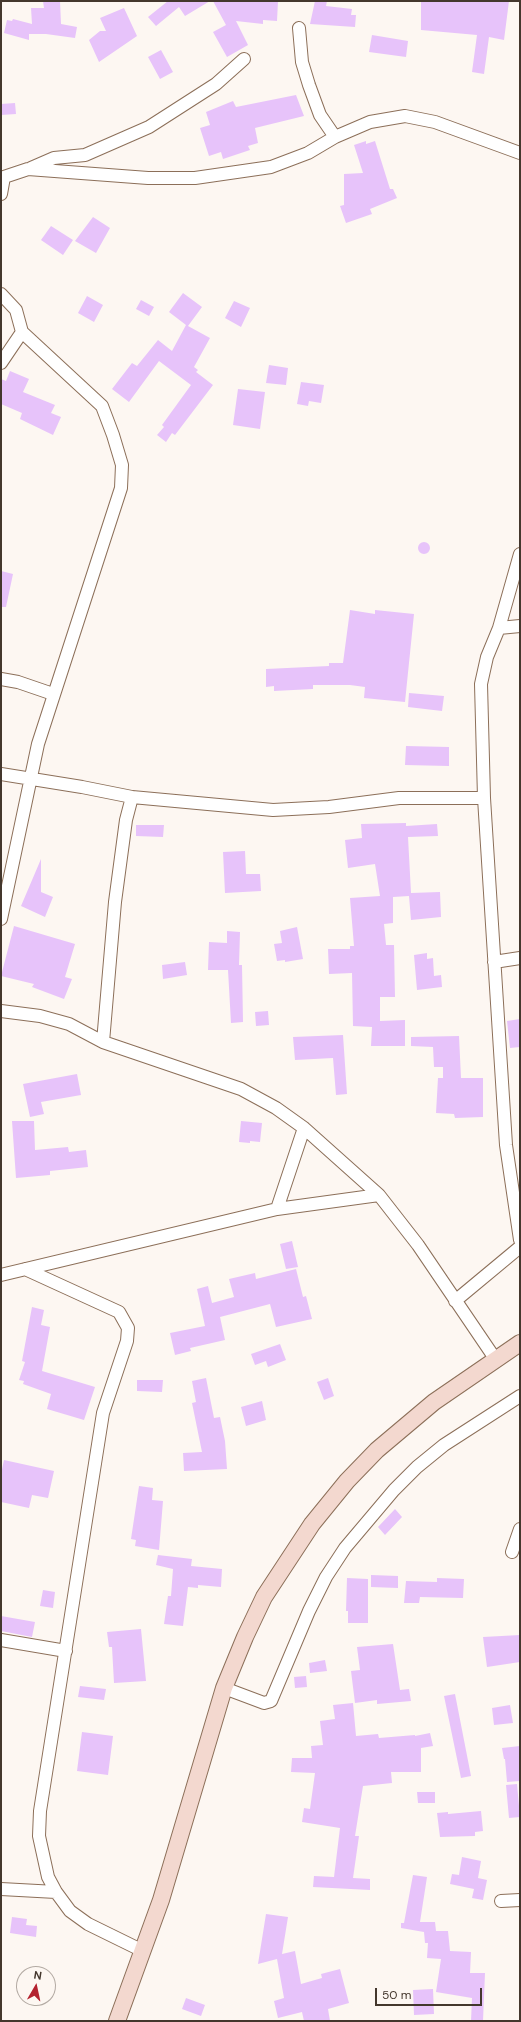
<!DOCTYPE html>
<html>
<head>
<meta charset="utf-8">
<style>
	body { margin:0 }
	#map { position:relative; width:521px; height:2022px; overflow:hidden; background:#fdf7f2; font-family:"DM Sans",sans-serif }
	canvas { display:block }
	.frame { position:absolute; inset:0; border:2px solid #44372d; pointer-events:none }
	.north { position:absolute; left:16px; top:1966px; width:40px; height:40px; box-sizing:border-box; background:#fdf7f2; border:1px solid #b3aaa3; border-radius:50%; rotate:9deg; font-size:11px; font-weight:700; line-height:16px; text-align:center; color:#44372d }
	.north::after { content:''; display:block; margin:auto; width:14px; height:18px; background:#b4222f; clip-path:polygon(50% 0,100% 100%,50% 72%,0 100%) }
	.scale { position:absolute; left:375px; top:1988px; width:107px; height:18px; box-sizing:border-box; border:2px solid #44372d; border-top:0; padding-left:5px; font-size:12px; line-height:14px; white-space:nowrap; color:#44372d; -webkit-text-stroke:3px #fdf7f2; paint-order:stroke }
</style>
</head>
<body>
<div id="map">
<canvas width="521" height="2022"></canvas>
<div class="frame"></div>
<div class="north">N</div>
<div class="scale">50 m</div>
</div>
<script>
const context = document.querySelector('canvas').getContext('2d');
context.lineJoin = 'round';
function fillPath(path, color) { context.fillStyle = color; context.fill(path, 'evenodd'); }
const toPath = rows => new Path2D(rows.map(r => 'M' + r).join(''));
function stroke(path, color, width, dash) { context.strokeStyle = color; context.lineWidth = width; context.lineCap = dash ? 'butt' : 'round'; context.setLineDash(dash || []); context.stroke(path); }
const building = toPath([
	[43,1,60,1,61,24,77,27,75,38,46,34,29,34,29,40,4,33,7,20,12,21,13,19,32,24,31,8,44,8],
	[168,1,210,1,185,16,179,7,156,26,148,17],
	[213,1,278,1,277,21,263,20,263,24,236,21,248,45,227,57,213,32,226,25],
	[315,1,327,1,326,6,352,9,351,15,356,15,355,27,310,24],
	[421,1,509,1,504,40,489,37,484,74,472,72,477,35,421,30],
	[124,8,137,36,99,62,89,40,100,31,106,31,100,18],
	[372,35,408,41,406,57,369,52],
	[161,50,173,72,160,79,148,57],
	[296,95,304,116,255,128,258,143,248,146,250,150,223,159,221,152,209,156,200,128,210,125,206,112,233,101,236,107],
	[15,103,16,114,1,115,1,104],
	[366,141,366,144,375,141,390,189,393,189,397,198,370,209,372,214,346,223,340,206,344,205,344,174,363,173,354,145],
	[93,217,110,228,96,253,75,241],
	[51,226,73,240,63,255,41,240],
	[183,293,202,307,188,326,210,338,194,367,198,370,196,372,213,385,175,435,172,433,166,442,157,435,164,427,162,425,191,385,159,361,129,402,112,389,132,363,137,366,158,340,172,351,186,325,169,312],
	[87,296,103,305,94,322,78,313],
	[141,300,154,307,149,316,136,309],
	[234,301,250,308,241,327,225,318],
	[269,365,288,368,286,385,266,383],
	[10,371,29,379,23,392,55,405,51,413,61,417,53,435,20,419,22,413,1,404,1,379,6,381],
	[301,382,324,385,321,403,309,401,308,406,297,404],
	[238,389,265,392,260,429,233,425],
	'418 548a6 6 0 1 1 12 0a6 6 0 1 1-12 0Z',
	[1,571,13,574,6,607,1,607],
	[350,610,375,614,375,610,414,614,405,702,364,698,365,687,350,685,313,685,313,689,274,691,274,686,266,687,266,669,329,666,329,663,343,663],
	[409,693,444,696,442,711,408,707],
	[406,746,449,747,449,766,405,765],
	[406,823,406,826,437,824,438,836,408,837,411,893,440,892,441,917,411,920,409,896,393,897,393,923,384,924,386,945,394,945,395,997,380,997,380,1021,405,1020,405,1046,371,1046,372,1027,353,1026,352,973,329,974,328,949,350,949,350,946,354,946,350,898,380,896,375,864,348,868,345,840,362,838,361,824],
	[136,825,164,825,163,837,136,836],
	[245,851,246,874,260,874,261,891,225,893,223,852],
	[41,859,41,892,53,897,45,917,21,906],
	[14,926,75,944,65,977,72,979,64,999,32,987,34,984,1,976],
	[297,927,303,959,285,962,285,960,277,961,274,944,282,943,280,931],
	[227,931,240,932,239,965,242,965,243,1022,231,1023,228,970,208,970,209,942,227,943],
	[427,953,427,959,433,958,434,976,441,975,442,987,417,990,414,955],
	[185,962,187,975,163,979,162,965],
	[268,1011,269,1025,256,1026,255,1012],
	[520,1019,520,1047,510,1048,507,1021],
	[343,1035,347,1094,336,1095,333,1058,295,1060,293,1037],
	[459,1036,461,1078,483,1078,483,1117,455,1118,454,1114,436,1113,438,1078,443,1078,443,1067,434,1067,433,1047,411,1046,411,1037],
	[77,1074,81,1095,41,1102,44,1114,30,1117,23,1084],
	[12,1121,34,1121,35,1150,68,1147,69,1152,86,1150,88,1167,50,1171,50,1175,16,1178],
	[241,1121,262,1123,260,1142,250,1141,250,1143,239,1142],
	[292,1241,298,1267,286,1269,280,1244],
	[296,1269,303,1297,306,1296,312,1319,276,1327,270,1304,220,1317,225,1340,190,1348,191,1351,175,1355,170,1333,205,1326,197,1289,208,1286,212,1303,234,1297,229,1279,255,1273,256,1279],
	[32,1307,44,1310,41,1325,50,1327,42,1371,95,1387,84,1420,47,1409,51,1394,23,1384,24,1381,19,1380,25,1362,22,1361],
	[280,1344,286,1360,268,1367,266,1361,255,1365,251,1354],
	[206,1378,214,1418,220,1417,225,1441,227,1469,184,1471,183,1453,202,1452,192,1403,196,1402,192,1381],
	[328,1378,334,1396,324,1400,317,1382],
	[137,1380,163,1380,162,1392,137,1391],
	[262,1401,266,1420,246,1426,241,1407],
	[4,1460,54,1471,48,1498,32,1495,29,1508,1,1502,1,1474],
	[139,1486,153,1488,152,1500,163,1501,159,1550,135,1546,136,1540,131,1539],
	[395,1509,402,1517,385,1535,378,1527],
	[158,1555,192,1559,191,1566,222,1569,221,1587,198,1585,198,1588,188,1587,183,1626,164,1624,168,1596,171,1596,173,1569,156,1565],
	[371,1575,398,1576,398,1588,371,1587],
	[347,1578,368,1579,368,1623,348,1623,348,1611,346,1611],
	[437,1578,464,1579,463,1598,420,1597,419,1603,404,1603,406,1581,437,1582],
	[43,1590,55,1592,53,1608,40,1606],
	[1,1616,35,1622,32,1637,1,1631],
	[141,1629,146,1681,114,1683,112,1647,109,1647,107,1632],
	[520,1635,520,1662,487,1667,483,1637],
	[393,1644,400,1690,409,1689,411,1701,377,1704,377,1700,355,1703,351,1671,360,1670,357,1647],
	[325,1660,327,1671,310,1673,309,1663],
	[306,1676,307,1687,295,1688,294,1677],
	[80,1686,106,1689,104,1700,78,1697],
	[455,1694,471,1776,461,1778,444,1696],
	[353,1703,356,1736,378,1734,379,1738,415,1735,415,1736,430,1733,433,1746,421,1748,421,1772,391,1772,392,1783,363,1786,355,1836,359,1836,353,1878,370,1879,370,1890,313,1887,314,1876,334,1877,340,1828,302,1822,304,1808,310,1809,315,1773,291,1772,292,1758,312,1758,311,1746,323,1745,320,1721,335,1719,333,1705],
	[510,1705,513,1723,494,1725,492,1708],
	[82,1732,113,1736,108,1775,77,1771],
	[520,1746,520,1781,507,1782,505,1759,504,1759,502,1748],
	[517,1784,520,1817,509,1818,506,1785],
	[417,1792,435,1792,435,1803,418,1803],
	[481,1811,483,1831,475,1832,475,1836,440,1837,437,1813,448,1812,448,1814],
	[462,1857,481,1861,478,1878,487,1880,483,1900,472,1898,474,1889,450,1884,452,1874,459,1875],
	[413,1875,427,1877,420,1922,435,1922,436,1931,448,1931,450,1951,471,1952,470,1973,485,1973,483,2021,471,2021,472,1998,436,1992,441,1959,427,1958,428,1943,425,1943,424,1932,401,1928,401,1923,404,1923],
	[266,1914,288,1917,282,1954,295,1951,301,1984,322,1978,321,1974,340,1969,349,2003,328,2009,330,2021,304,2021,302,2012,278,2018,274,2001,284,1998,277,1959,258,1964],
	[12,1917,27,1919,26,1925,37,1926,36,1937,10,1933],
	[433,1989,434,2014,414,2015,413,1990],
	[186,1998,205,2005,201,2016,182,2009]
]);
const street = toPath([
	[299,28,302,62,309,85,320,115,335,137],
	[31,168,54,158,85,155,149,127,216,84,244,59],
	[4,177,28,169,148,178,195,178,271,167,308,153,335,137,370,122,405,116,435,122,520,153],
	[1,194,4,177],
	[1,294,16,310,22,332,102,406,113,435,122,465,121,488,38,744,1,919],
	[1,363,22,332],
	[520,626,499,628,487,657,481,684,484,798,506,1145,520,1240],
	[499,628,520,554],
	[1,679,18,682,53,694],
	[1,774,82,787,132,797,126,820,115,902,103,1042],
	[132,797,273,810,329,807,399,798,484,798],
	[494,962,520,958],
	[1,1011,40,1016,69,1024,103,1042,241,1089,276,1108,304,1128,379,1195,418,1245,496,1360],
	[277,1209,304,1128],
	[25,1269,119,1312,128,1328,127,1341,103,1413,40,1811,39,1836,48,1877,56,1892,70,1911,88,1924,143,1951],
	[1,1275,277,1209,379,1195],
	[455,1301,520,1247],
	[512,1552,520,1529],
	[1,1640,66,1651],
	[224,1688,264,1703,271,1701,309,1611,326,1577,345,1548,394,1490,417,1467,444,1445,520,1396],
	[1,1889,56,1892],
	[501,1901,520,1900]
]);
const secondary = toPath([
	[117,2021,161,1900,224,1688,245,1637,264,1597,312,1524,347,1481,377,1450,434,1402,520,1343]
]);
fillPath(building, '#e7c3fa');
stroke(street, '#8c6f59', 14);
stroke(secondary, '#8c6f59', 18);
stroke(street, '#fff', 12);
stroke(secondary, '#f3d8cf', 16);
</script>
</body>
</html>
